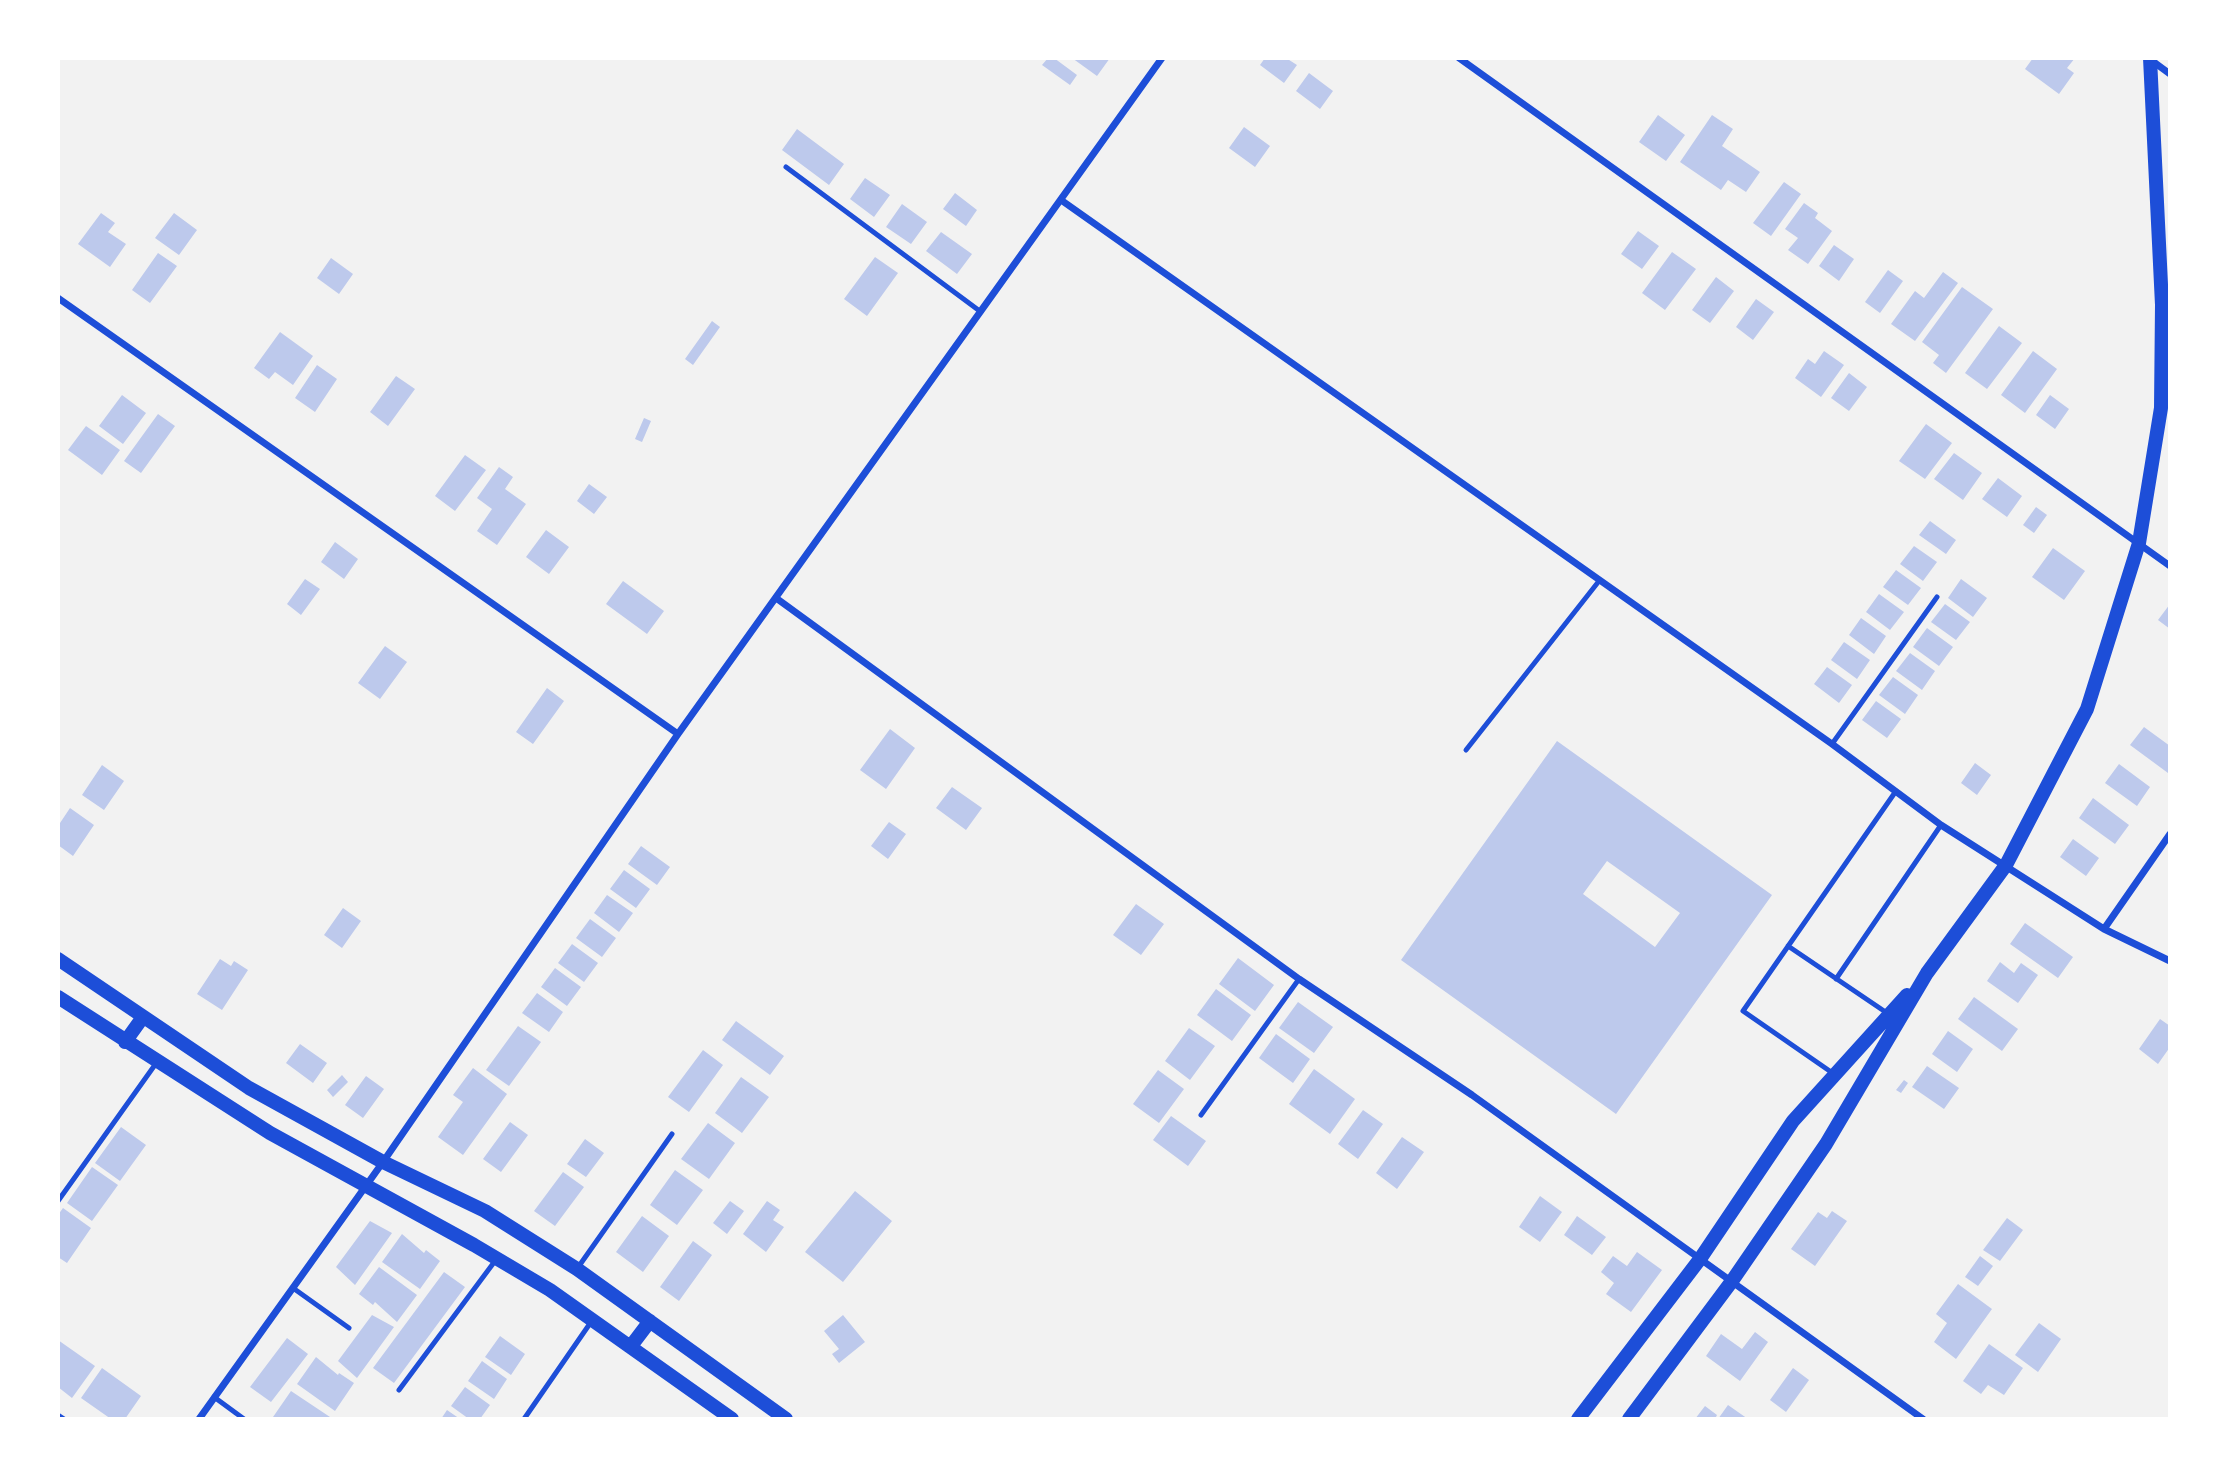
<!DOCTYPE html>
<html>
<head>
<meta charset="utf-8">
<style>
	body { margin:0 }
	#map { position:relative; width:2228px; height:1477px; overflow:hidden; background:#f2f2f2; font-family:Georgia,serif }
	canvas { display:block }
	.frame { position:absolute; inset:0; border:60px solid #fff; pointer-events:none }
</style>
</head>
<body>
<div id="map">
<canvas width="2228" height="1477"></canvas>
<div class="frame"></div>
</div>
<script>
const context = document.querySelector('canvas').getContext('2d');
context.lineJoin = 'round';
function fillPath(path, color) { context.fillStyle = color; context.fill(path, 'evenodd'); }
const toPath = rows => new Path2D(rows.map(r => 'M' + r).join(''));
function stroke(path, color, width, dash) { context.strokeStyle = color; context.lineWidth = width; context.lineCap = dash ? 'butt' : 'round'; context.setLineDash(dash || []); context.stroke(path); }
const building = toPath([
	[1048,58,1054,58,1077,75,1070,85,1042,65],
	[1072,58,1110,58,1097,76],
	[1265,58,1286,58,1297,65,1284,83,1260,65],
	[2033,58,2075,58,2067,68,2074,73,2059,94,2025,69],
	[1309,73,1333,91,1320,109,1296,91],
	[1658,115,1685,135,1666,161,1639,142],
	[1712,115,1733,129,1722,146,1760,172,1746,192,1728,180,1721,190,1680,162],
	[1244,127,1270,146,1255,167,1229,148],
	[797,129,844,164,829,185,782,150],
	[865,178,890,195,874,217,850,199],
	[1784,182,1801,194,1771,236,1753,223],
	[955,193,977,210,966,226,943,209],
	[1804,203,1818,213,1815,218,1832,231,1808,264,1788,250,1798,238,1785,229],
	[902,204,927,222,911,244,886,227],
	[101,213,115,223,108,232,126,244,110,267,78,244],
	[174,213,197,230,179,255,155,238],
	[1638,231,1659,246,1642,269,1621,254],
	[941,232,972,254,957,274,926,251],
	[1834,245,1854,259,1839,281,1819,266],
	[1672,252,1696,269,1665,310,1642,293],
	[158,253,177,266,150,303,132,290],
	[875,257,898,273,867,316,844,299],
	[331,258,353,274,339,294,317,278],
	[1888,270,1903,281,1880,313,1865,302],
	[1943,272,1958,283,1915,341,1891,324,1915,291,1924,298],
	[1716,277,1734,291,1710,323,1692,310],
	[1962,287,1993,309,1946,373,1933,363,1939,355,1922,342],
	[1756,299,1774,312,1753,340,1736,327],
	[712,321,720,327,693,365,685,359],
	[1999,326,2022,343,1987,389,1965,373],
	[280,332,313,356,293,385,275,372,269,379,254,368],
	[1824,351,1844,365,1821,397,1795,378,1808,359,1815,364],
	[2033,351,2057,369,2025,413,2001,395],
	[317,365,337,379,315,412,295,398],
	[1849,373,1867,387,1849,411,1831,398],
	[396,376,415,389,388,426,370,412],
	[122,395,146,413,123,444,99,426],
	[2050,395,2069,409,2055,429,2036,415],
	[158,414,175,426,141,473,124,461],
	[644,418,651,421,642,442,635,439],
	[1926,424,1952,443,1925,479,1899,461],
	[86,426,120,450,102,475,68,450],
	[1954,453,1982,473,1963,500,1934,479],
	[465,455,486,470,455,511,435,496],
	[499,467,513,477,505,489,526,504,497,545,477,531,492,509,477,498],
	[1998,478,2022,496,2007,517,1982,499],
	[589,484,607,497,594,514,577,501],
	[2036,507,2047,515,2034,533,2023,525],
	[1930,521,1956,540,1946,554,1919,535],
	[546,530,569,547,549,574,526,557],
	[335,542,358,559,344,579,321,562],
	[1914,546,1937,562,1923,581,1900,564],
	[2053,548,2085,571,2064,600,2032,577],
	[1896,570,1921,588,1908,605,1883,587],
	[305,579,320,589,301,615,287,604],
	[1961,579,1987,598,1973,617,1948,598],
	[623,581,664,611,647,634,606,604],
	[1879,594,1904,612,1890,630,1866,612],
	[1945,604,1970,622,1956,640,1931,622],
	[2170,604,2170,629,2158,620],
	[1861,618,1886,636,1874,654,1849,635],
	[1927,628,1953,647,1939,666,1913,647],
	[1844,642,1870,660,1857,679,1831,660],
	[385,646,407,662,380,699,358,683],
	[1910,653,1935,671,1922,690,1896,671],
	[1827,667,1852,685,1839,703,1814,684],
	[1893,677,1918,695,1905,714,1879,695],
	[547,688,564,701,533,744,516,732],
	[1876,701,1901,719,1887,738,1862,720],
	[2144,727,2170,746,2168,773,2130,745],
	[890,729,915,748,886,789,860,770],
	[1557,741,1772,895,1616,1114,1401,960],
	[1607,861,1680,913,1655,947,1583,894],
	[1975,763,1991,775,1977,795,1961,783],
	[2119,764,2150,787,2137,806,2105,783],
	[102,765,124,781,104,810,82,795],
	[952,787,982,808,966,830,936,808],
	[2093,798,2129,825,2115,844,2079,818],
	[70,808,94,825,73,856,58,845,58,826],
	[889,822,906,834,888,859,871,846],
	[2073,839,2099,858,2086,876,2060,857],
	[641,846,670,867,657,885,628,864],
	[624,870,650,889,636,908,610,889],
	[607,895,633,913,619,932,594,913],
	[1136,904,1164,924,1141,955,1113,935],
	[343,908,361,921,342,948,324,935],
	[590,919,616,938,602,957,576,938],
	[2025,923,2073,957,2058,978,2010,944],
	[572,944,598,963,584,982,558,963],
	[1238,958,1274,985,1255,1011,1219,984],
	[220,959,231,966,234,961,248,970,222,1010,197,994],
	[2000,962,2014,973,2021,963,2038,975,2018,1003,1987,981],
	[555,968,581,987,567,1006,541,987],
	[1216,989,1251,1015,1232,1041,1197,1015],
	[537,993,563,1012,549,1032,522,1013],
	[1974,997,2018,1029,2002,1051,1958,1019],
	[1298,1002,1333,1027,1314,1053,1279,1028],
	[2160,1019,2170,1026,2170,1047,2158,1064,2139,1049],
	[736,1021,784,1056,770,1075,722,1040],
	[518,1026,541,1042,509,1086,486,1070],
	[1189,1028,1215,1046,1190,1080,1165,1061],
	[1948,1031,1973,1049,1957,1072,1932,1054],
	[1276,1034,1310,1059,1293,1083,1259,1058],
	[300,1044,327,1063,313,1083,286,1063],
	[703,1050,723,1065,689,1112,668,1097],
	[1927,1066,1959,1088,1944,1109,1912,1087],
	[473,1068,507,1094,463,1155,438,1137,463,1102,453,1095],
	[1314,1069,1355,1099,1330,1134,1289,1104],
	[1158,1070,1184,1089,1159,1123,1133,1104],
	[342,1075,348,1082,333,1097,327,1090],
	[366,1076,384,1089,363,1118,345,1105],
	[741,1077,769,1097,742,1133,715,1113],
	[1904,1080,1908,1083,1901,1093,1896,1090],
	[1363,1110,1383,1124,1358,1159,1338,1144],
	[1171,1116,1206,1141,1188,1166,1153,1140],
	[510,1122,528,1135,501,1172,483,1159],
	[708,1123,735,1143,709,1179,681,1159],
	[121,1127,146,1145,120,1181,95,1163],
	[1402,1137,1424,1152,1397,1189,1376,1173],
	[585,1139,604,1153,586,1177,567,1164],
	[92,1167,118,1185,92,1221,67,1203],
	[675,1170,703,1190,677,1225,650,1205],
	[563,1172,584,1187,555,1226,534,1211],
	[855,1191,892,1221,843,1282,805,1252],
	[1540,1196,1562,1212,1540,1242,1519,1227],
	[730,1201,744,1211,727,1234,713,1223],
	[767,1201,780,1210,773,1220,784,1227,766,1252,743,1234],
	[63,1208,91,1228,67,1263,58,1257,58,1215],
	[1832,1211,1847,1221,1815,1266,1791,1249,1818,1212,1827,1218],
	[642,1216,669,1236,643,1272,616,1252],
	[1577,1216,1606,1237,1592,1255,1564,1235],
	[2007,1218,2023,1230,2000,1261,1983,1250],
	[370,1221,392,1233,355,1285,336,1267],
	[402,1234,424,1253,426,1250,440,1261,420,1289,382,1262],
	[693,1241,712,1255,679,1301,660,1287],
	[1637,1252,1662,1270,1631,1312,1606,1294,1614,1283,1601,1272,1613,1256,1627,1266],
	[1980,1256,1993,1266,1978,1286,1965,1277],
	[379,1267,417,1295,397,1322,375,1302,373,1305,359,1294],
	[444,1272,465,1287,394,1383,373,1368],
	[1958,1284,1992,1309,1956,1359,1934,1342,1947,1323,1936,1314],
	[372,1315,394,1327,357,1378,338,1361],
	[843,1315,865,1342,839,1363,832,1354,839,1349,824,1331],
	[2039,1323,2061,1339,2038,1372,2015,1355],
	[1755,1332,1768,1342,1740,1381,1706,1356,1721,1334,1742,1349],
	[500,1336,525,1354,511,1375,485,1357],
	[287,1338,308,1354,271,1402,250,1387],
	[58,1340,95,1366,72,1398,58,1387],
	[1989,1344,2023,1368,2004,1395,1988,1385,1981,1394,1963,1381],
	[316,1357,338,1375,339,1373,354,1383,335,1411,297,1384],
	[482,1361,507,1379,494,1399,468,1381],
	[102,1368,141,1396,125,1419,111,1419,81,1398],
	[1793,1368,1809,1380,1786,1412,1770,1400],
	[465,1387,490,1405,480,1419,469,1419,451,1406],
	[291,1391,330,1417,328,1419,273,1417],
	[1728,1405,1748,1419,1718,1419],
	[1705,1406,1717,1415,1715,1419,1695,1419],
	[447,1410,460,1419,441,1419]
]);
const service = toPath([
	[786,167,981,312],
	[1832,744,1937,597],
	[1466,750,1599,581],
	[1788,946,1887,1013],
	[1836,979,1941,825],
	[1834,1074,1743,1011,1896,791],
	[1201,1115,1299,979],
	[58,1201,157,1062],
	[579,1266,672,1134],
	[293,1288,349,1328],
	[399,1390,495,1261],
	[214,1397,244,1419],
	[58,1415,64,1419],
	[524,1419,591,1322]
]);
const minor = toPath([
	[1459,58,2170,566],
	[2151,60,2170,74],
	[1061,200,1832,744,1941,825,2104,929,2170,961],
	[58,298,678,734],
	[776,598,1299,979,1472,1095,1923,1419],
	[2104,929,2170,834],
	[199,1419,383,1162,678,734,1162,58]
]);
const secondary = toPath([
	[58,959,249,1088,383,1162,485,1211,577,1269,786,1419],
	[58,997,270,1133,474,1245,550,1290,732,1419],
	[125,1042,143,1017],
	[631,1346,650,1321],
	[1578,1419,1700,1259,1793,1121,1907,995],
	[1629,1419,1732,1281,1826,1144,1927,973,2006,865,2087,709,2139,543,2161,408,2162,305,2150,58]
]);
fillPath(building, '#bdc9ec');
stroke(service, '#1d4ed8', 5);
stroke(minor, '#1d4ed8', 7);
stroke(secondary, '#1d4ed8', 14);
</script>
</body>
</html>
